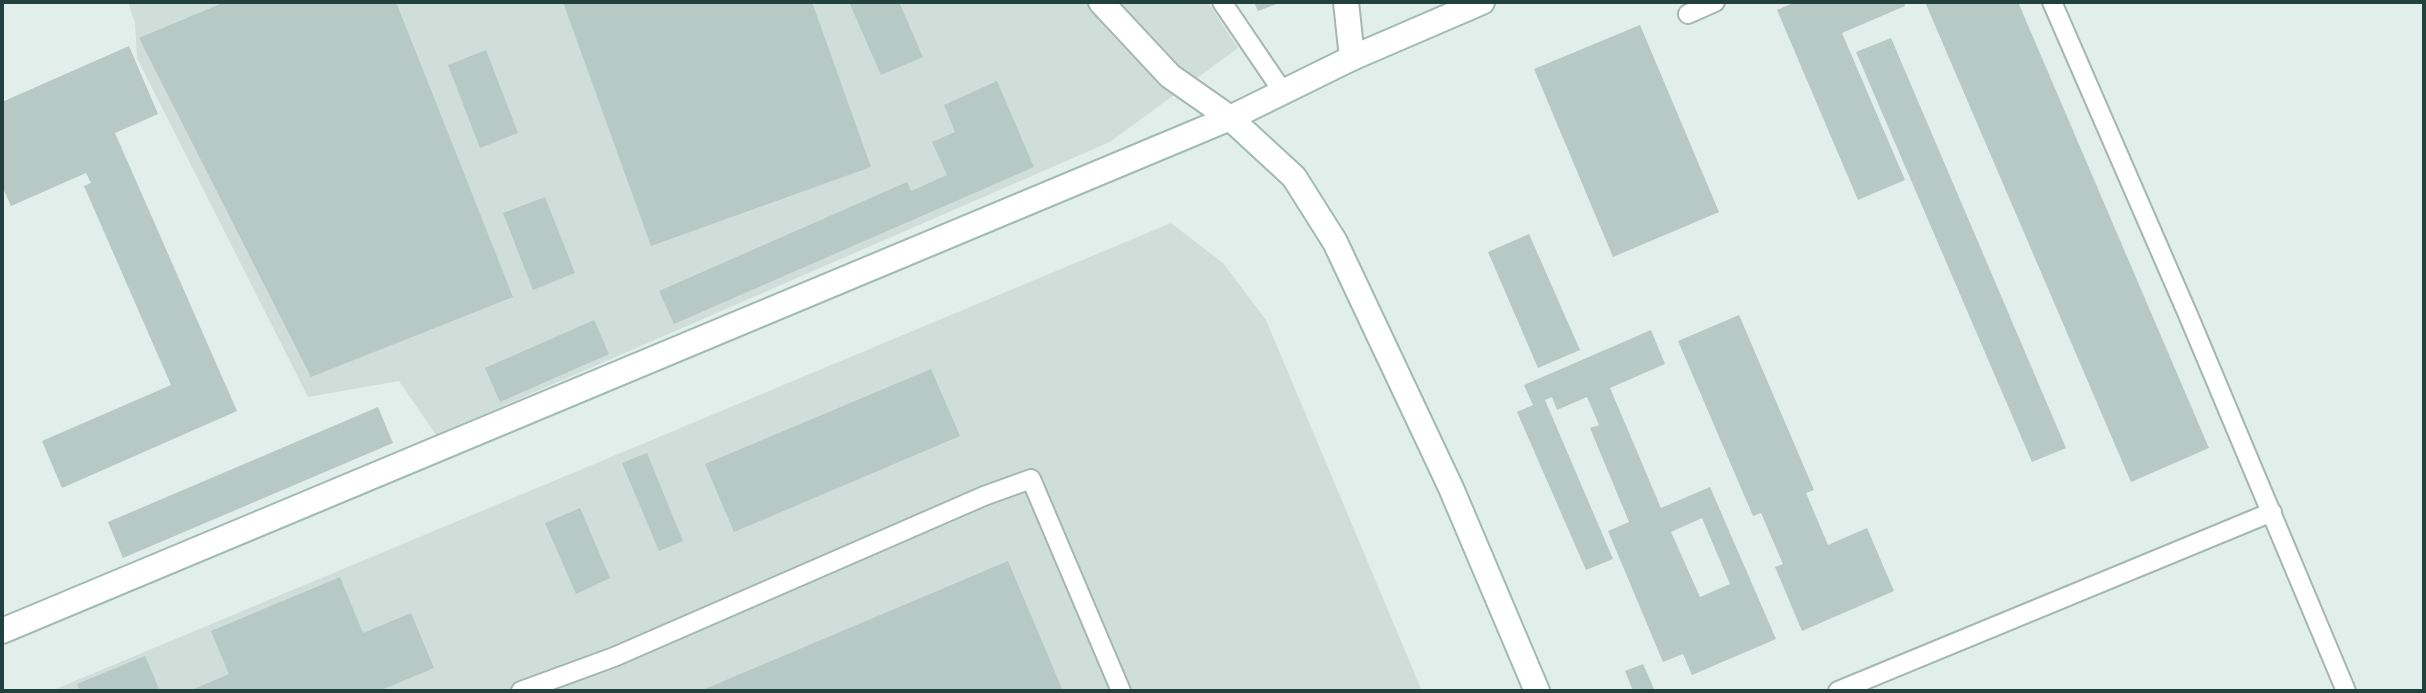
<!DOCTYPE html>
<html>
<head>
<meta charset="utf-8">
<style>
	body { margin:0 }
	#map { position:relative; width:2426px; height:693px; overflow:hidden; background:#e2eeea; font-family:"Exo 2",sans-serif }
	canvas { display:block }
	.frame { position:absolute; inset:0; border:4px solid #20413c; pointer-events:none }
</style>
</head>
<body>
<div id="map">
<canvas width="2426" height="693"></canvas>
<div class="frame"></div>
</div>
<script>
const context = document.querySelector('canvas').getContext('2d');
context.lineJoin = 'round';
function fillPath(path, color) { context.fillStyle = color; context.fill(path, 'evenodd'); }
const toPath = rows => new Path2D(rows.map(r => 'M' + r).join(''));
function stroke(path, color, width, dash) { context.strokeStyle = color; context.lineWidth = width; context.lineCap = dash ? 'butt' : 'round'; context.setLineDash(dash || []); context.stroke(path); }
const built = toPath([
	[128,2,1208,2,1238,48,1110,142,436,435,399,381,308,397,137,58,135,23],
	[1171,223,1223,263,1266,320,1422,691,51,691]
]);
const building = toPath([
	[225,2,396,2,513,297,311,377,139,38],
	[563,2,812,2,871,167,651,246],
	[849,2,899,2,923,57,881,75],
	[1254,2,1282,2,1258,11],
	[1795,2,1904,2,1905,6,1842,33,1905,180,1858,200,1777,10],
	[1925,2,2018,2,2209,448,2131,482],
	[1640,25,1719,212,1613,257,1534,69],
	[1891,38,2066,448,2032,462,1856,52],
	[129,46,158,114,115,133,237,411,62,488,42,441,171,385,84,186,91,183,86,173,11,206,2,186,2,102],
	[486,50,518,133,480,148,448,65],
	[997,81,1034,167,674,324,659,291,907,182,911,191,947,175,932,142,955,132,944,105],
	[545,197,575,273,533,290,503,213],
	[1529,234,1580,350,1538,368,1488,252],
	[1739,315,1814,490,1806,493,1828,545,1867,528,1894,591,1802,631,1775,567,1783,564,1761,513,1753,516,1678,341],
	[594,320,609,354,500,402,485,368],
	[1651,330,1665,364,1610,388,1661,508,1710,487,1776,639,1692,675,1683,654,1663,662,1608,531,1629,522,1590,428,1599,425,1587,397,1557,410,1552,397,1545,400,1613,559,1586,570,1517,412,1533,405,1524,385],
	[1702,518,1730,584,1700,597,1671,532],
	[931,369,960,436,734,532,705,464],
	[378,407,393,443,123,558,108,522],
	[647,453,683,541,659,551,622,463],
	[580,508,610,578,576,594,545,523],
	[1008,561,1063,691,700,691,866,621],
	[340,577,363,633,411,613,434,668,379,691,189,691,229,674,211,631],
	[145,656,160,691,80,691,77,684],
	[1643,664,1655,691,1633,691,1625,671]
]);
const lane = toPath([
	[1222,2,1283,92],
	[2052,2,2189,317,2346,691],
	[1688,14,1715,2],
	[521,691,614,657,984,496,1031,479,1121,691],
	[1838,691,2272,512]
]);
const street = toPath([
	[1101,2,1170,76,1230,118],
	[1346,2,1352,58]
]);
const secondary = toPath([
	[1230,118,1294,177,1335,242,1451,488,1537,691],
	[2,631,1230,118,1352,58,1482,2]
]);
fillPath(built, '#d0ded9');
fillPath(building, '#b7c9c4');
stroke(lane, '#a4b7b2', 22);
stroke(street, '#a4b7b2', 28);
stroke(secondary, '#9fbbb4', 28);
stroke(lane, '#fff', 18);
stroke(street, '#fff', 24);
stroke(secondary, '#fff', 24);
</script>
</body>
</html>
